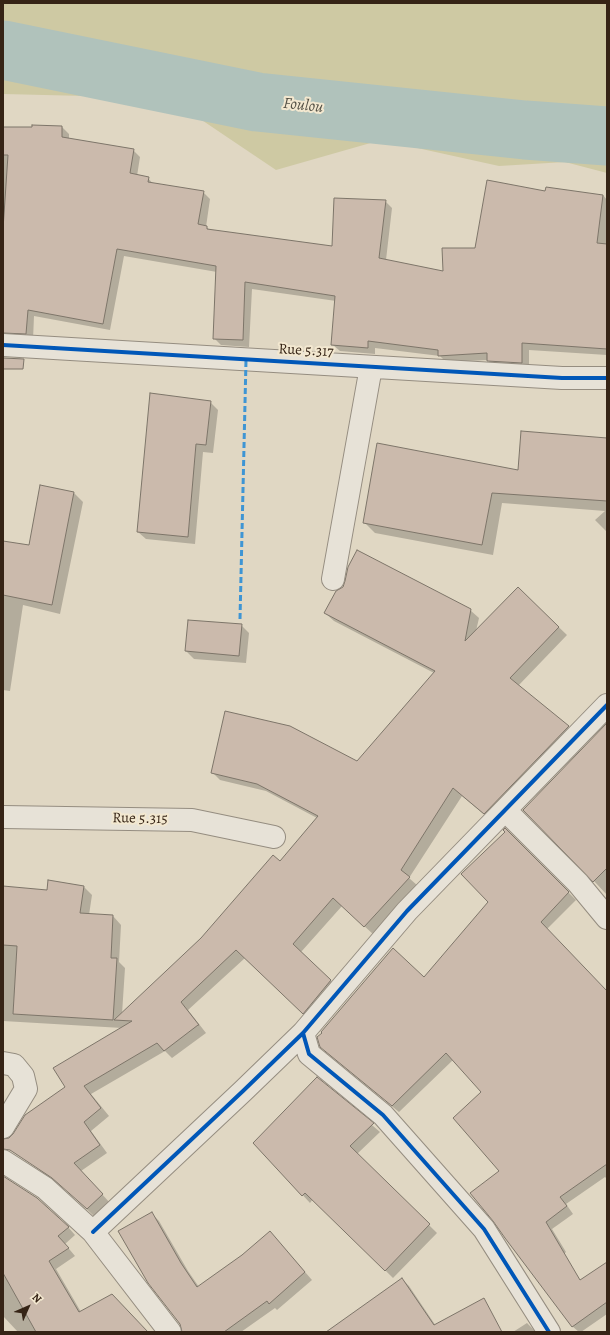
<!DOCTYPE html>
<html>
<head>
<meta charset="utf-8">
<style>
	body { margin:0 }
	#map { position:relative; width:610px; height:1335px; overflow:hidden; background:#e0d7c3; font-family:Alegreya,serif }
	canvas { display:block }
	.frame { position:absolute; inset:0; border:4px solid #362416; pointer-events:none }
	.north { position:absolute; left:8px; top:1287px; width:40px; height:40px; -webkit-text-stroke:3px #f3e8d0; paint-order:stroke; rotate:45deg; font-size:11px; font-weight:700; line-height:16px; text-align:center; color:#362416 }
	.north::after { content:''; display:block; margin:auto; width:14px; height:18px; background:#362416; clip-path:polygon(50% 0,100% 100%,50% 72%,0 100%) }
</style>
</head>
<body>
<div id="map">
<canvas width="610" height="1335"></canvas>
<div class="frame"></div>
<div class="north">N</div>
</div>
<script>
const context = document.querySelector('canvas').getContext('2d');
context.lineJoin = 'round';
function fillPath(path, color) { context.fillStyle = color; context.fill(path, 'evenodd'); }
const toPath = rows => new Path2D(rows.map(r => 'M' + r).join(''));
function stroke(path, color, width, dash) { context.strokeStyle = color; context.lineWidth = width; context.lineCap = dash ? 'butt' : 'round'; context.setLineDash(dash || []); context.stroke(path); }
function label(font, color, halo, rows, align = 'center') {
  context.font = font + ' Alegreya,serif'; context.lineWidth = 4; context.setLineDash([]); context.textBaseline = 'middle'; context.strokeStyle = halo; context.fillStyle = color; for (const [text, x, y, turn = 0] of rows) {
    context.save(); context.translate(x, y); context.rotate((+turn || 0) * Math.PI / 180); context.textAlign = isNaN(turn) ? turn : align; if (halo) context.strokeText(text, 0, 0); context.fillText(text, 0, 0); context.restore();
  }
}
const green = toPath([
	[3,3,607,3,607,173,565,162,499,166,381,140,276,170,169,98,3,94]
]);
const shadow = toPath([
	[62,127,69,134,69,139,133,150,140,157,137,176,148,178,154,185,203,192,210,199,206,227,210,230,333,247,385,201,392,208,386,260,444,272,476,249,546,192,603,195,607,200,607,355,529,350,529,370,495,368,488,360,446,362,440,356,375,348,375,354,340,351,332,344,336,301,252,289,249,347,221,345,214,338,217,272,124,256,110,330,34,316,33,340,3,338,3,128],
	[210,402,218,410,213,453,203,452,195,544,146,539,138,532],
	[607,439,607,532,595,520,605,511,502,503,493,555,375,533,364,522,519,471],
	[74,493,83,502,60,614,23,605,10,691,3,690,3,542,29,546],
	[518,588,567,635,518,686,568,727,576,735,492,821,462,796,409,878,418,886,373,934,342,906,301,952,339,989,311,1021,245,958,188,1010,206,1033,172,1058,165,1051,91,1094,109,1116,91,1131,107,1153,81,1171,110,1203,95,1217,63,1187,44,1175,36,1166,66,1087,122,1028,3,1021,3,887,47,891,84,887,92,895,89,915,113,916,121,925,119,962,125,968,122,1014,280,863,317,818,266,791,220,780,212,772,357,762,434,673,334,621,325,613,470,610,479,618,476,631],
	[241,625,249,633,246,663,194,659,186,651],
	[607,724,607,895,594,881],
	[505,829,576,900,547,929,607,992,607,1179,605,1177,566,1204,573,1214,552,1229,566,1252,538,1279,501,1171,483,1093,453,1060,399,1112,328,1054,424,979,490,902,506,832],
	[317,1078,380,1132,357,1154,437,1233,393,1278,313,1199,310,1203,255,1143],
	[3,1186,68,1227,75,1235,65,1244,75,1256,56,1269,81,1312,147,1332,18,1332,3,1316],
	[151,1213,159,1221,188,1271,199,1287,242,1256,270,1232,312,1280,277,1310,275,1308,241,1332,183,1332],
	[607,1263,607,1314,581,1332,579,1332,572,1326,581,1281],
	[402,1279,409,1286,436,1326,486,1332,328,1332],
	[527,1323,536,1332,513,1332]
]);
const river = toPath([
	[3,50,257,102,525,130,607,136]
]);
const building = toPath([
	[32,125,62,126,62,137,134,149,130,173,149,177,148,182,204,191,198,224,207,226,207,229,332,246,334,198,386,200,379,258,443,271,442,248,475,248,487,180,545,191,546,187,603,195,597,243,607,244,607,349,522,343,522,363,487,361,487,353,438,356,438,350,368,341,368,348,331,345,335,296,245,282,243,340,213,339,216,266,117,249,103,324,28,310,26,334,3,333,3,229,8,155,3,155,3,127,32,127,32,125],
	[3,358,24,359,23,369,3,369,3,358],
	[150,393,211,401,206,445,196,444,188,537,137,532,150,393],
	[521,431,607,438,607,501,492,493,482,545,363,523,377,443,518,470,521,431],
	[40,485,74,492,52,605,3,595,3,541,29,545,40,485],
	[357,550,471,609,465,641,518,587,559,627,510,678,569,726,484,814,453,788,401,870,410,877,364,927,333,898,293,944,331,980,303,1014,236,950,181,1002,199,1025,198,1025,164,1051,157,1043,84,1086,101,1108,84,1122,100,1145,74,1163,103,1194,87,1209,52,1178,10,1150,3,1149,3,1139,9,1138,13,1134,25,1115,65,1087,53,1068,132,1021,114,1020,201,938,273,855,280,861,318,816,257,784,211,773,225,711,290,726,357,761,435,671,324,613,336,591,343,587,345,581,348,567,357,550],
	[188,620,242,624,239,656,185,651,188,620],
	[607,723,607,868,593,882,523,810,607,723],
	[505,828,569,892,541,922,607,991,607,1164,560,1197,567,1206,546,1222,580,1280,607,1262,607,1302,572,1327,505,1238,493,1221,470,1193,499,1171,453,1118,481,1092,446,1053,392,1106,320,1047,317,1037,322,1033,321,1032,393,948,424,977,488,902,461,874,505,832,503,830,505,828],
	[48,880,84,886,80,913,113,915,111,958,117,958,113,1020,13,1014,17,946,3,945,3,886,47,890,48,880],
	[317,1077,374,1123,350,1146,430,1224,385,1271,305,1193,302,1196,253,1143,317,1077],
	[3,1176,37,1198,69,1227,58,1236,69,1248,49,1261,79,1312,112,1294,148,1332,36,1332,3,1273,3,1176],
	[152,1212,181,1263,197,1287,242,1255,270,1231,305,1272,269,1304,267,1301,224,1332,182,1332,180,1324,148,1283,118,1231,152,1212],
	[402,1278,434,1325,484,1298,502,1332,326,1332,402,1278]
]);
const street = toPath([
	[3,345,562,378,607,378],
	[333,579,371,367],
	[505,810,578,883,607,918],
	[3,817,192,820,274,837],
	[303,1033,309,1054,383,1115,484,1229,549,1332],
	[3,1063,14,1065,23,1076,26,1089,3,1127],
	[3,1161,45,1188,93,1232,170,1332],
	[93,1232,243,1091,303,1033,407,911,607,705]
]);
const quiet = toPath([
	[240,619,246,360]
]);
const cycleway = toPath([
	[3,345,562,378,607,378],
	[303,1033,309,1054,383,1115,484,1229,549,1332],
	[93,1232,243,1091,303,1033,407,911,607,705]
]);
const streetNames = [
	["Rue 5.317",306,351,3],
	["Rue 5.315",140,819,1]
];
const waterNames = [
	["Foulou",303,106,6]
];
fillPath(green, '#cec9a3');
fillPath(shadow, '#0003');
stroke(river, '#b0c2bb', 59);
fillPath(building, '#cbbaac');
stroke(building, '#7d7569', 1);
stroke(street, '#958d80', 24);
stroke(street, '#e7e2d7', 22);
stroke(quiet, '#3e95d4', 3, [6, 3]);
stroke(cycleway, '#0057b8', 4);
label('15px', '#362416', '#f3e8d0', streetNames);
label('italic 16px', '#545146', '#f3e8d0', waterNames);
</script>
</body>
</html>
